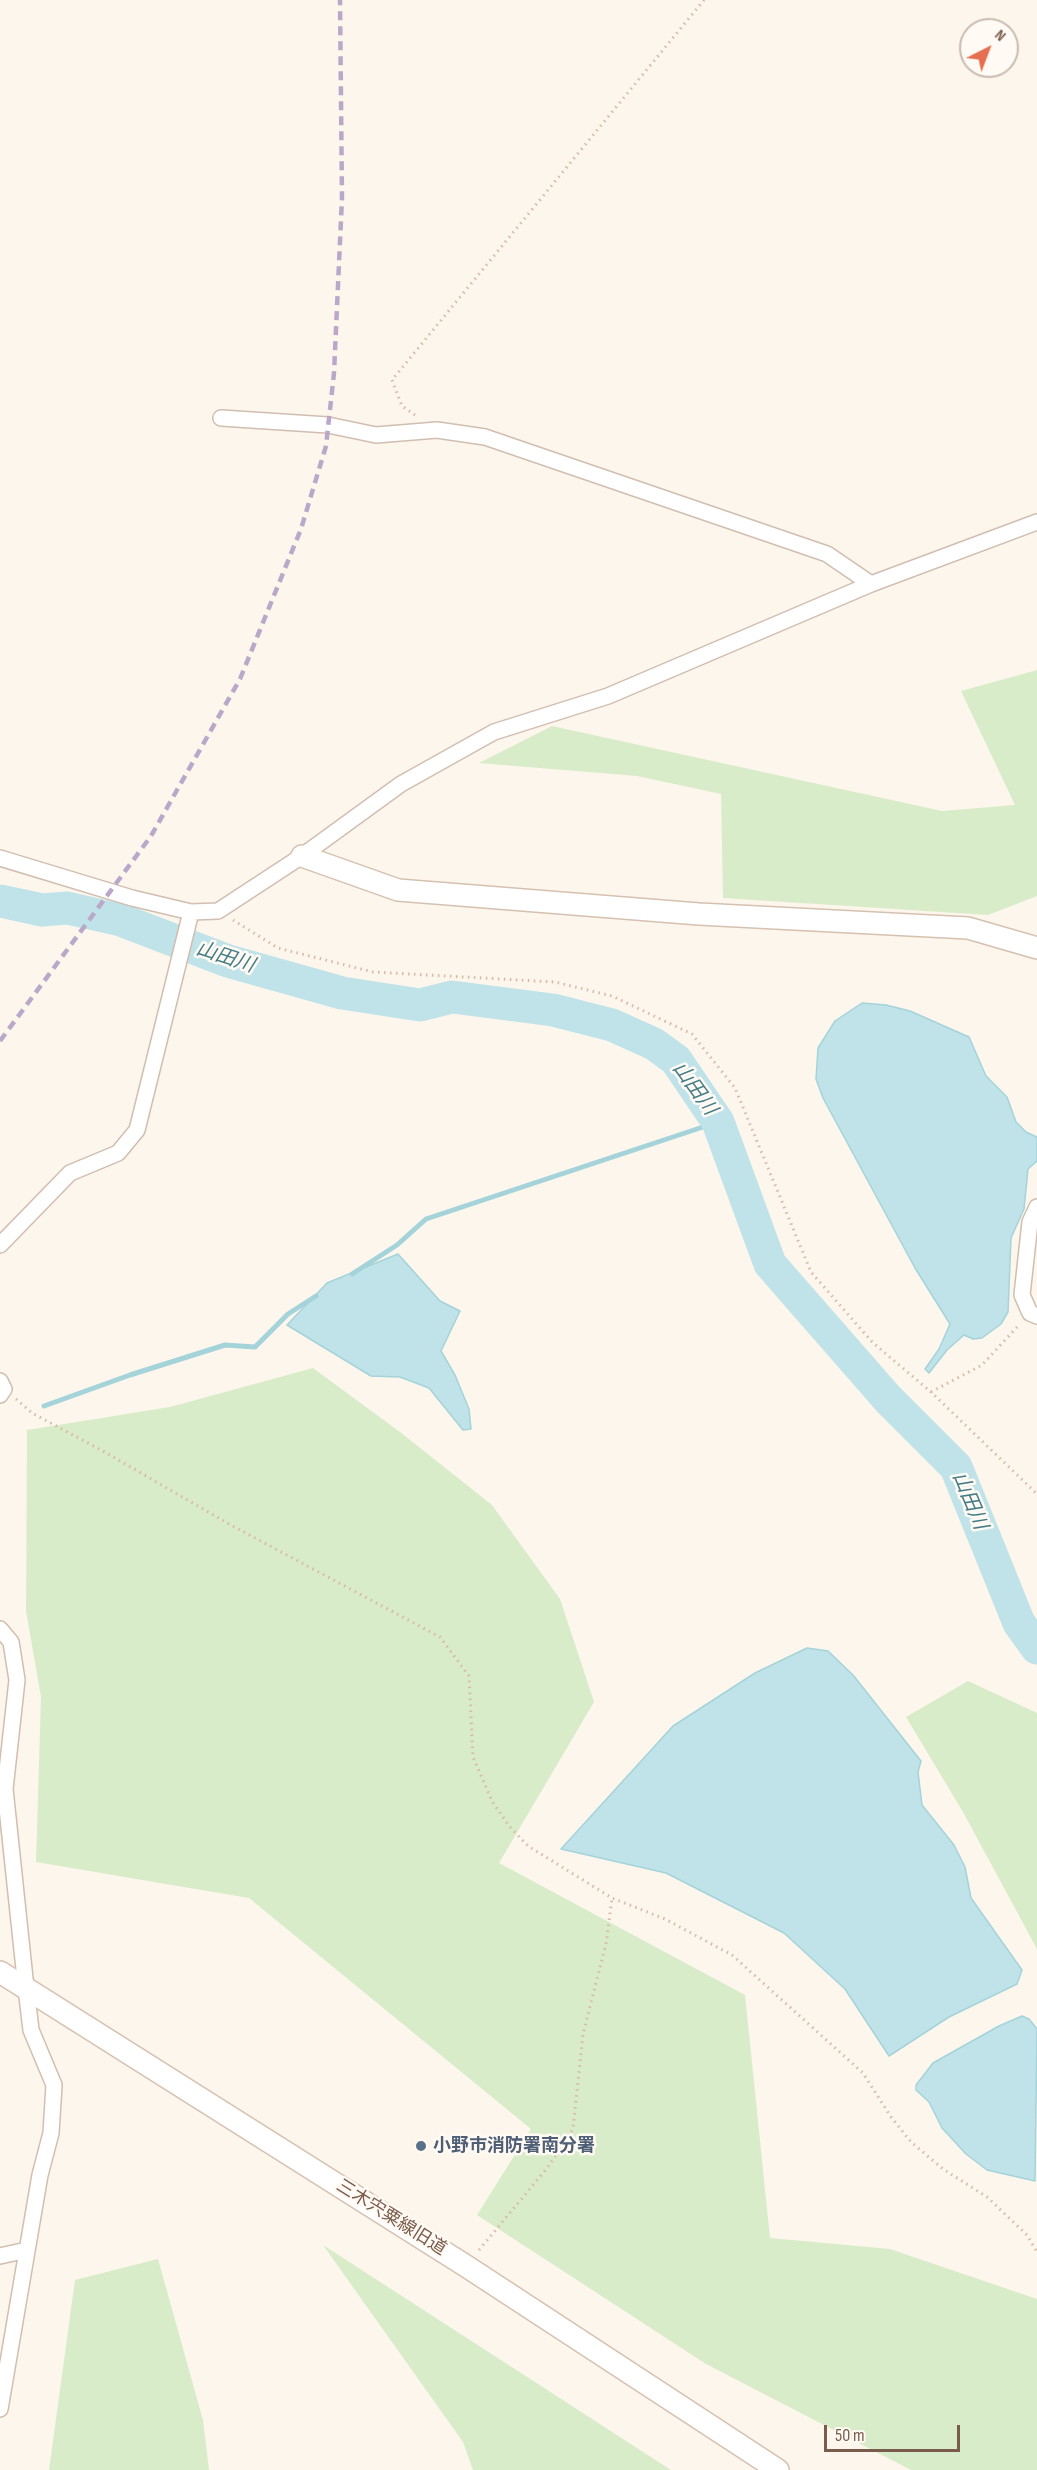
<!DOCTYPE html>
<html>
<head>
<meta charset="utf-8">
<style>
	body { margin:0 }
	#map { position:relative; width:1037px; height:2470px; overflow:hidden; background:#fdf6ec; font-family:"Sofia Sans Condensed",sans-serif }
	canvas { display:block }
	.north { position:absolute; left:959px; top:18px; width:60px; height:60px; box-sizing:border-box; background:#fffaf3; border:2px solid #cabbb1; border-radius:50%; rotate:42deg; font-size:16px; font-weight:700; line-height:24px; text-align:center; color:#7a5c4d }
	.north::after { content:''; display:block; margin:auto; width:21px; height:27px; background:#e76f51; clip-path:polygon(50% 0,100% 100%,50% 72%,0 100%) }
	.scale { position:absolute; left:824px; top:2425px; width:136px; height:27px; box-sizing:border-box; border:3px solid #7a5c4d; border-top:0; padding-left:8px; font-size:18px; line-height:21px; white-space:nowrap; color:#7a5c4d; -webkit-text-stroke:4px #fffaf3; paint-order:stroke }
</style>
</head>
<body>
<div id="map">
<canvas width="1037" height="2470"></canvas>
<div class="north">N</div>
<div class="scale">50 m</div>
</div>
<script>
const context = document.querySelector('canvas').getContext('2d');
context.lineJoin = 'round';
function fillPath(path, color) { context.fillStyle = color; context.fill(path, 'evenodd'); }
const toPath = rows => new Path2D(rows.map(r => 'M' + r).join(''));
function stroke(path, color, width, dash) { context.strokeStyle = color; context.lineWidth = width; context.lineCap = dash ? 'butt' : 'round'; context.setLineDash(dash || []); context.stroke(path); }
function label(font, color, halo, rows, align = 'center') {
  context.font = font + ' "Sofia Sans Condensed","Noto Sans JP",sans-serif'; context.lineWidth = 5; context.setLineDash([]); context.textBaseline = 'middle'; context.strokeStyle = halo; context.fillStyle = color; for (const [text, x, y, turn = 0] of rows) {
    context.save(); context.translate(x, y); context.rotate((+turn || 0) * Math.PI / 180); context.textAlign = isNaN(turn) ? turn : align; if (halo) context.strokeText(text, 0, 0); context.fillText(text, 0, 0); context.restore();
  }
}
const green = toPath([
	[1037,670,1037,896,988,915,723,898,721,794,637,776,479,763,552,726,942,811,1015,805,961,691],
	[313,1368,400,1432,492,1505,560,1599,594,1702,499,1863,745,1995,770,2238,890,2249,1037,2299,1037,2470,911,2470,706,2364,477,2215,531,2129,249,1898,36,1862,41,1697,26,1611,27,1430,170,1407],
	[968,1681,1037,1713,1037,1949,963,1812,906,1717],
	[323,2245,671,2470,473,2470,463,2442],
	[158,2259,203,2420,209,2470,49,2470,75,2280]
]);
const water = toPath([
	[862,1003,886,1005,910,1011,969,1037,986,1076,1007,1097,1016,1122,1026,1132,1037,1137,1037,1161,1028,1169,1024,1209,1011,1238,1008,1312,1001,1324,982,1338,973,1339,964,1335,947,1350,929,1373,925,1369,939,1349,950,1324,915,1268,823,1098,816,1079,818,1048,835,1021,862,1003],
	[398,1254,440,1301,460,1311,441,1351,455,1375,469,1409,471,1429,463,1430,429,1388,400,1377,371,1376,287,1325,327,1283,398,1254],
	[807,1648,828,1651,853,1675,921,1761,918,1772,922,1805,954,1845,965,1867,971,1898,1022,1970,1017,1984,949,2017,889,2056,845,1989,784,1933,666,1873,561,1849,673,1726,755,1673,807,1648],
	[1022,2016,1029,2019,1037,2029,1035,2181,987,2170,966,2154,942,2128,929,2102,916,2090,916,2085,933,2063,999,2026,1022,2016]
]);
const stream = toPath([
	[352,1274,397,1245,426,1219,718,1122],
	[44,1406,130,1375,225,1345,255,1347,288,1314,316,1296]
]);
const river = toPath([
	[0,901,42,910,67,908,121,920,228,961,342,993,420,1005,452,997,553,1010,612,1025,654,1044,676,1060,718,1122,770,1264,888,1399,956,1467,1019,1623,1037,1648]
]);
const path = toPath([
	[415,415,402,406,392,380,704,0],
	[233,920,278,948,373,972,555,982,612,996,692,1034,735,1088,811,1272,873,1343,931,1392,1037,1494],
	[931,1392,982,1365,1019,1325],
	[16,1399,32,1413,103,1451,229,1524,440,1637,469,1676,473,1757,492,1801,509,1826,528,1846,612,1898,665,1919,732,1955,863,2073,891,2117,911,2142,943,2169,987,2197,1027,2235,1037,2252],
	[479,2250,548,2167,573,2129,583,2034,606,1944,612,1898]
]);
const street = toPath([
	[221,418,328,425,376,435,437,430,485,437,827,554,871,584],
	[0,858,132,898,191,912,218,911,302,856,401,784,494,732,608,696,871,584,1037,522],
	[1037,1207,1030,1222,1022,1295,1030,1313,1037,1316],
	[0,1245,70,1173,118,1153,137,1130,191,912],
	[0,1381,4,1389,0,1395],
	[0,1629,11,1642,17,1680,5,1789,26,1988,31,2030,54,2085,51,2133,40,2175,0,2409],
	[0,2256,27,2250]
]);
const secondary = toPath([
	[302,856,398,890,699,914,968,928,1037,948],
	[0,1972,466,2266,778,2470]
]);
const rail = toPath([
	[0,1041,151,836,240,679,301,529,326,446,334,373,342,198,340,0]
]);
const markers = [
	[421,2146,6,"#5c6f8a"]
];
const serviceNames = [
	["小野市消防署南分署",433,2146]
];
const streetNames = [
	["三木宍粟線旧道",391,2218,32]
];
const waterNames = [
	["山田川",225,958,18],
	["山田川",694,1089,54],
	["山田川",969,1501,67]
];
fillPath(green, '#d8ecc9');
fillPath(water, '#bfe3e8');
stroke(water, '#a5d3da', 1.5);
stroke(stream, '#a5d3da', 5);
stroke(river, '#bfe3e8', 33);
stroke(street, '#d1beb0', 18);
stroke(secondary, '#d6c0b0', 24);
stroke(path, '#d9b8a5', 3, [1.5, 4.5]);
stroke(street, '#fff', 15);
stroke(secondary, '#fff', 21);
stroke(rail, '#b9a8c9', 4.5, [9, 6]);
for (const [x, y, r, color] of markers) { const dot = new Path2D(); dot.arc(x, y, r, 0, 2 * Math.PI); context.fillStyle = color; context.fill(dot); stroke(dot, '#fffaf3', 2); }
label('bold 18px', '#4e5e75', '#fffaf3', serviceNames, 'left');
label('18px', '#7a5c4d', '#fffaf3', streetNames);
label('italic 20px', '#437c86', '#fffaf3', waterNames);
</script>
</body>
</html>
